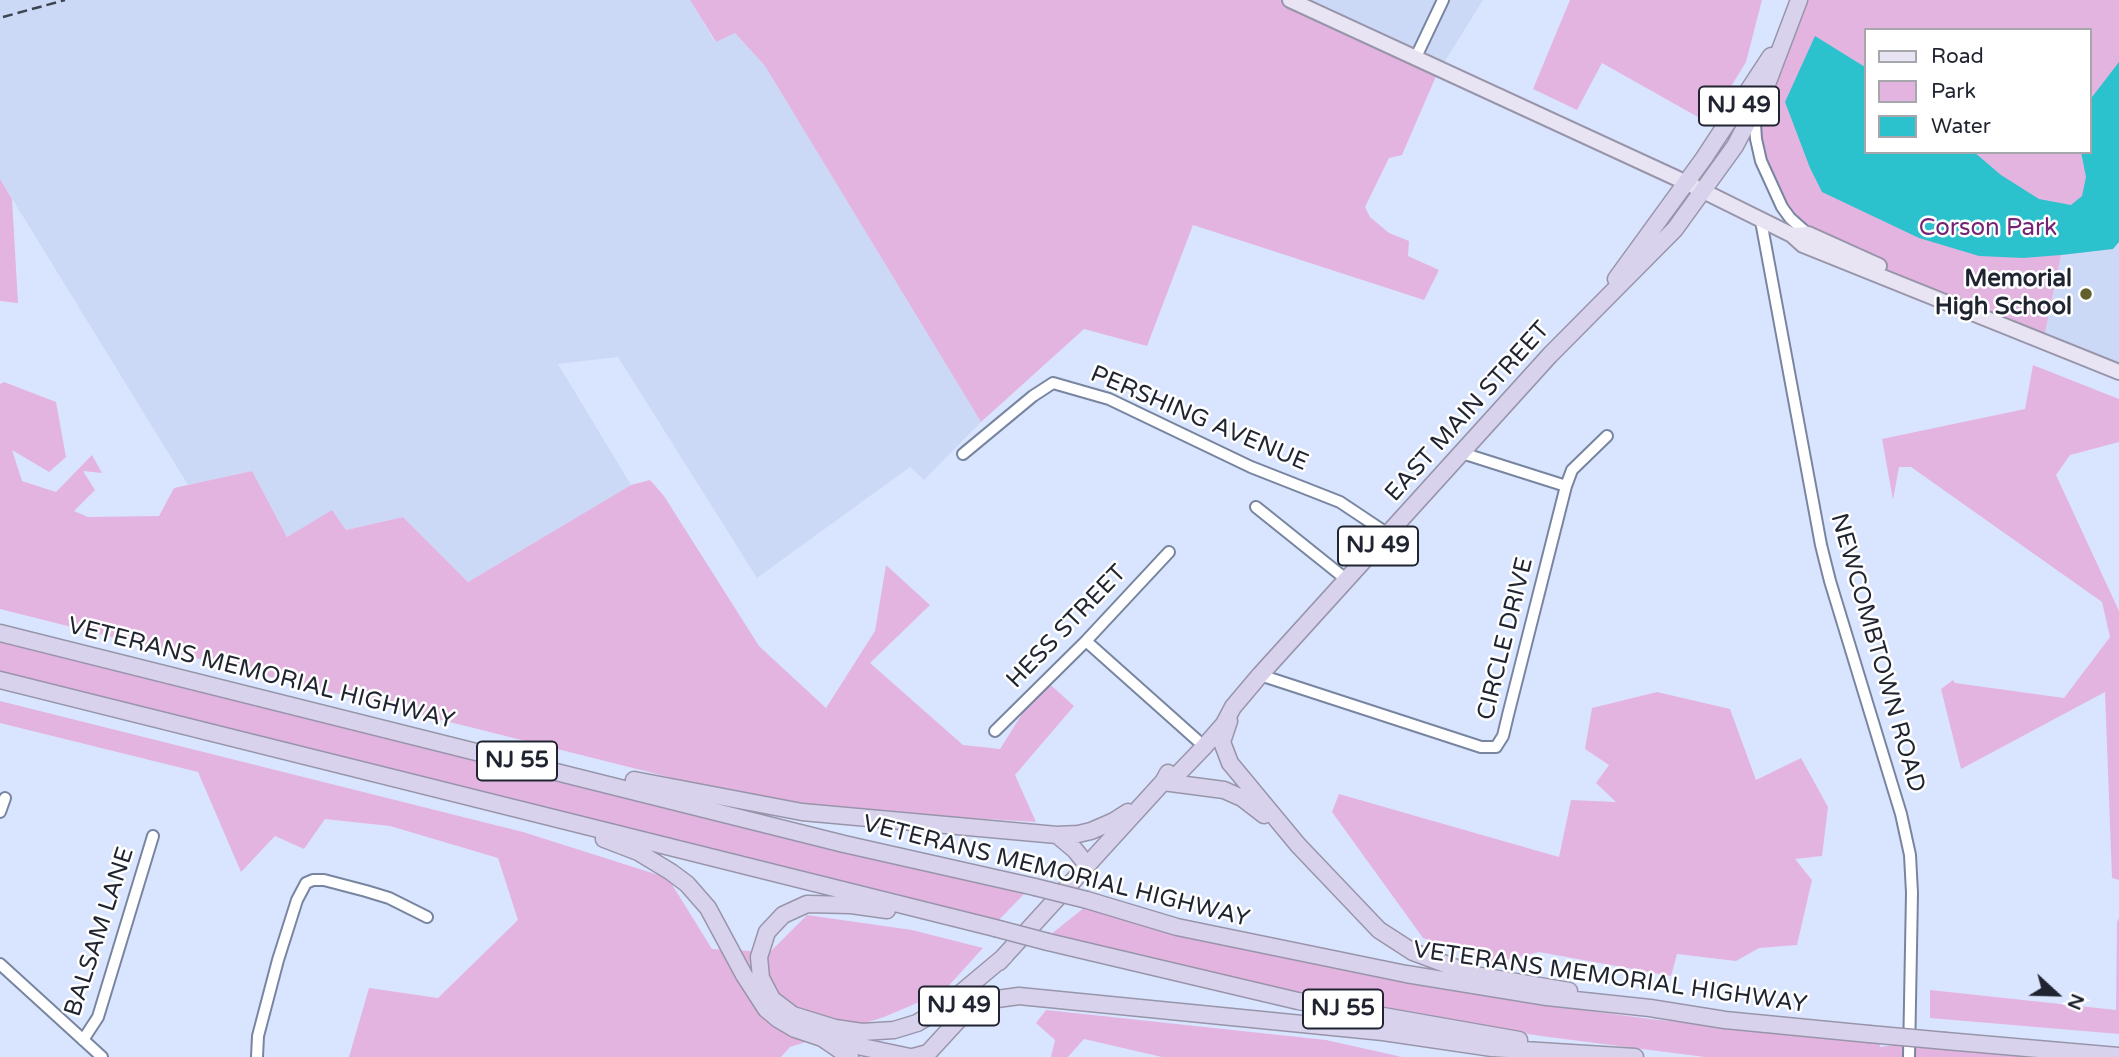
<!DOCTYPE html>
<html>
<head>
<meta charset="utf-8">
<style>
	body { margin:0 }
	#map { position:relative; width:2119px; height:1057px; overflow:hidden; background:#d9e5fe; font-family:"Varela Round",sans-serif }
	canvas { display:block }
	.legend { position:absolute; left:1864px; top:28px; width:228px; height:126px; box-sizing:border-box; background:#fff; border:2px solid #a5a7ac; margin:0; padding:9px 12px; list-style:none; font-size:21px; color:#1f2430 }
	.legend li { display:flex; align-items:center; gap:14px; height:35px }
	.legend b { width:35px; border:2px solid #a5a7ac }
	.north { position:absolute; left:2021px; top:959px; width:70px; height:70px; -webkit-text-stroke:5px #fff; paint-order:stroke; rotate:112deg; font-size:19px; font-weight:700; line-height:28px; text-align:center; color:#1f2430 }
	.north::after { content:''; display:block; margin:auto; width:24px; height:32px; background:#1f2430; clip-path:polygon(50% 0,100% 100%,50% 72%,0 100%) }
</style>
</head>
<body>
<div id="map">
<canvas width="2119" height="1057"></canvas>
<ul class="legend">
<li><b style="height:9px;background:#e8e4f4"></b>Road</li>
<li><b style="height:19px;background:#e4b4e1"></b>Park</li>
<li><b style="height:19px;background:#2cc2cd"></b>Water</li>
</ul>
<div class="north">N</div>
</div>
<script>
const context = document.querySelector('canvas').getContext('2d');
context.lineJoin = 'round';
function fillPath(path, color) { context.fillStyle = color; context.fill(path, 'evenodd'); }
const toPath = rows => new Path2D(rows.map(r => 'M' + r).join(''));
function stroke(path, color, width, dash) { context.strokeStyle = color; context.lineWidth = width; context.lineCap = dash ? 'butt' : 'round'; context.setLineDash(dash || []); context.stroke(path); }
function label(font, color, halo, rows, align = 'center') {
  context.font = font + ' "Varela Round",sans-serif'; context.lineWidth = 5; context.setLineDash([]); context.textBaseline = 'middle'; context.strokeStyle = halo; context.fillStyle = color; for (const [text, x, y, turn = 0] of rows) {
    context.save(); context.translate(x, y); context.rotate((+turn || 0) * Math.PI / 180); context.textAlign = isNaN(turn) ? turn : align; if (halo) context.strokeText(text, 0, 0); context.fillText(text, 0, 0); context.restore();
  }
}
const built = toPath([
	[0,0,690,0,715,42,735,33,765,66,981,422,924,480,910,467,757,578,618,357,558,364,631,485,468,582,403,517,346,530,332,511,287,537,252,471,188,485,0,179],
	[1281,0,1483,0,1437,74],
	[2119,242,2119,363,2045,333,2061,255,2113,249]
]);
const green = toPath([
	[690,0,1281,0,1437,74,1402,155,1389,158,1365,207,1370,217,1389,233,1409,241,1408,256,1439,270,1424,300,1193,225,1147,346,1084,329,981,422,765,66,735,33,716,42],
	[1570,0,1762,0,1746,62,1719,106,1705,121,1602,63,1577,110,1533,89],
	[1799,0,2119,0,2119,242,2113,249,2061,255,2045,333,1893,272,1808,234,1776,195,1755,124],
	[1865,30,2089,30,2089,152,1865,152],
	[0,179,12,199,18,303,0,301],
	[2033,365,2119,399,2119,442,2070,455,2056,475,2119,611,2119,880,2112,878,2105,692,1961,769,1941,689,1953,680,1955,683,2064,698,2110,637,2102,602,1911,467,1899,467,1893,500,1882,439,2025,409],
	[4,382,56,402,66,457,49,472,12,450,22,481,56,492,92,455,102,473,83,471,95,490,74,511,88,517,159,516,174,488,252,471,287,537,332,510,346,530,403,517,468,582,631,485,650,480,664,496,759,646,826,708,875,631,886,565,930,605,870,663,963,745,1000,749,1044,679,1074,706,1015,775,1036,822,788,807,0,609,0,384],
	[0,639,843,849,1024,894,996,923,0,675],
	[1657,692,1730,709,1756,780,1801,758,1828,807,1822,856,1795,859,1812,880,1797,945,1759,948,1736,961,1677,954,1671,976,1539,952,1495,963,1423,938,1332,812,1339,794,1559,857,1571,800,1616,802,1596,783,1609,765,1585,749,1592,708],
	[0,701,523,832,668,878,712,949,770,952,807,915,912,930,983,948,943,992,884,1017,790,1047,781,1057,349,1057,369,988,438,998,518,920,498,858,390,826,325,819,304,849,275,836,241,872,198,772,0,723],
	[1085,907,1175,934,1404,982,1546,1005,1650,1019,1879,1041,1880,1047,1903,1044,1903,1057,1705,1057,1541,1036,1458,1023,1300,993,1050,935],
	[2119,918,2119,1034,1930,1018,1930,990,2116,1010,2117,922],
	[1046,1010,1326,1040,1402,1057,1162,1057,1084,1039,1068,1057,1051,1057,1055,1040,1036,1023],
	[1915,1043,2073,1057,1914,1057]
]);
const water = toPath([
	[1815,36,1865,67,1865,152,1974,152,2001,175,2039,199,2071,205,2082,196,2086,177,2081,152,2089,152,2089,101,2119,62,2119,242,2113,249,2061,255,2023,258,1979,256,1919,238,1822,192,1810,168,1785,102]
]);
const minor = toPath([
	[1415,59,1443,0],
	[1758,113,1755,124,1756,139,1761,161,1782,207,1790,218,1808,234],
	[1761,221,1821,545,1830,581,1901,814,1910,855,1912,893,1909,1057],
	[1462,453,1566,486],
	[963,454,1033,396,1053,383,1109,399,1251,467,1340,502,1388,534],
	[1256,507,1347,580],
	[1086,641,1197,740],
	[1260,675,1481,747,1496,747,1503,736,1508,715,1566,486,1572,470,1607,436],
	[995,731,1086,641,1169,552],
	[0,812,5,798],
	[0,964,102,1057],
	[83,1040,98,1017,153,836],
	[257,1057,258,1036,278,960,297,900,306,883,313,880,324,880,366,891,389,898,427,917]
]);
const major = toPath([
	[1290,0,1687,183,1792,235,1803,245,2119,372],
	[1792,235,1808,234,1879,266]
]);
const highway = toPath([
	[1616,279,1704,158,1771,56],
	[0,633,844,844,1035,887],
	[0,680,995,928],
	[1229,721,1222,742,1230,763,1298,845,1379,930,1413,952,1475,975,1569,991],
	[634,780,802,812,1057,835,1075,850,1087,865],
	[1163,782,1175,777,1203,748,1224,724,1233,707,1260,675,1550,355,1675,229,1735,146,1766,87,1799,0],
	[1163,782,1224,790,1242,798,1264,815],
	[1057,835,1078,834,1091,831,1114,821,1128,812],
	[604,839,638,852,671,872,687,884,708,908,744,975,766,1009,778,1019,795,1029,822,1038,850,1057],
	[1087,900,1177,927,1406,974,1547,997,1650,1008,1725,1020,1869,1034],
	[887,910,851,905,807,904,783,915,767,932,759,957,761,978,772,999,793,1015,835,1028,862,1032,894,1030,917,1023,944,1007,1005,956],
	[1048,942,1298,1001,1519,1040],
	[999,962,1163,782,1168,773],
	[834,1041,910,1057],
	[1946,1041,2119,1056],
	[913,1057,928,1053,962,1016,973,1008,997,999,1019,996,1383,1032,1492,1048,1635,1057]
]);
const rail = toPath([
	[3,17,65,0]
]);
const highwayBridge = toPath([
	[1035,887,1087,900],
	[995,928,1048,942],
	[1869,1034,1946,1041]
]);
const markers = [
	[2086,294,7,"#60602d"]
];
const shields = [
	[1739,106,80],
	[1378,546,80],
	[517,761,80],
	[959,1006,80],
	[1343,1009,80]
];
const shieldNames = [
	["NJ 49",1739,106],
	["NJ 49",1378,546],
	["NJ 55",517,761],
	["NJ 49",959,1006],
	["NJ 55",1343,1009]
];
const parkNames = [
	["Corson Park",1988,229]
];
const poiNames = [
	["Memorial",2072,280],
	["High School",2072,308]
];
const streetNames = [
	["EAST MAIN STREET",1468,412,-48],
	["PERSHING AVENUE",1199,419,23],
	["HESS STREET",1067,627,-46],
	["CIRCLE DRIVE",1506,639,-76],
	["NEWCOMBTOWN ROAD",1877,653,74],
	["VETERANS MEMORIAL HIGHWAY",261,674,14],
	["VETERANS MEMORIAL HIGHWAY",1056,872,14],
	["BALSAM LANE",100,932,-72],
	["VETERANS MEMORIAL HIGHWAY",1610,978,8]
];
fillPath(built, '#cbd9f7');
fillPath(green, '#e4b4e1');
fillPath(water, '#2cc2cd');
stroke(minor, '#7885a1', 14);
stroke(major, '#9895aa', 18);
stroke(highway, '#9895aa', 19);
stroke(minor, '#fff', 10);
stroke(major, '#e8e4f4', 14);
stroke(highway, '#d9d2ec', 16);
stroke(rail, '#3d4452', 2.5, [10, 5]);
stroke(highwayBridge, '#9895aa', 19, []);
stroke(highwayBridge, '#d9d2ec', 16);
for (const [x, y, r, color] of markers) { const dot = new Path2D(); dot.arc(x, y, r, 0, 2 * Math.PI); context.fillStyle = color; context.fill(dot); stroke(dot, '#fff', 2.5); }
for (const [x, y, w] of shields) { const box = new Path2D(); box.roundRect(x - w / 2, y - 19.5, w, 39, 5); context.fillStyle = '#fff'; context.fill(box); stroke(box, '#1f2430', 2); }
label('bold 23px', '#1f2430', null, shieldNames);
label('24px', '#732473', '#fff', parkNames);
label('bold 24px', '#1f2430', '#fff', poiNames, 'right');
label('24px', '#1f2430', '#fff', streetNames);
</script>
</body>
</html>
